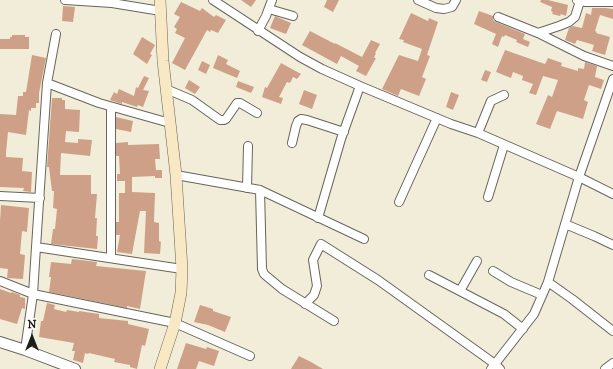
<!DOCTYPE html>
<html>
<head>
<meta charset="utf-8">
<style>
	body { margin:0 }
	#map { position:relative; width:613px; height:369px; overflow:hidden; background:#f2edd8; font-family:"IM FELL DW Pica",serif }
	canvas { display:block }
	.north { position:absolute; left:12px; top:317px; width:40px; height:40px; -webkit-text-stroke:3px #fdfcf7; paint-order:stroke; rotate:0deg; font-size:11px; font-weight:700; line-height:16px; text-align:center; color:#1c1c1c }
	.north::after { content:''; display:block; margin:auto; width:14px; height:18px; background:#1c1c1c; clip-path:polygon(50% 0,100% 100%,50% 72%,0 100%) }
</style>
</head>
<body>
<div id="map">
<canvas width="613" height="369"></canvas>
<div class="north">N</div>
</div>
<script>
const context = document.querySelector('canvas').getContext('2d');
context.lineJoin = 'round';
function fillPath(path, color) { context.fillStyle = color; context.fill(path, 'evenodd'); }
const toPath = rows => new Path2D(rows.map(r => 'M' + r).join(''));
function stroke(path, color, width, dash) { context.strokeStyle = color; context.lineWidth = width; context.lineCap = dash ? 'butt' : 'round'; context.setLineDash(dash || []); context.stroke(path); }
const building = toPath([
	[241,0,256,0,251,7],
	[327,0,339,0,333,12,324,7],
	[541,0,548,0,568,5,566,16,561,14,560,16,552,14,553,12,551,11,552,7,540,2],
	[181,2,200,11,202,8,214,17,216,15,226,20,218,33,211,30,210,32,207,30,185,70,172,63,185,38,175,33,177,29,174,27,180,17,174,14],
	[63,6,75,7,73,22,62,21],
	[592,8,606,8,613,9,613,19,600,15,595,31,597,32,596,33,610,37,605,55,592,51,594,45,577,40,575,44,565,40,569,28,573,26,582,28,586,13,591,15],
	[479,11,493,16,493,20,496,22,525,34,523,39,530,42,528,47,516,42,517,40,505,35,504,37,502,36,498,47,492,44,496,34,474,24],
	[411,13,428,21,429,18,438,22,427,55,430,56,422,77,426,79,419,96,401,89,398,96,382,89,399,55,418,61,422,49,403,42,404,40,399,39],
	[275,16,291,23,286,34,270,28],
	[310,31,335,44,335,43,362,57,371,40,380,44,375,53,376,53,374,58,376,58,366,76,356,71,359,66,341,56,337,64,302,45],
	[12,35,25,35,25,37,29,37,29,49,0,49,0,39,10,39,10,37,12,37],
	[142,37,155,45,150,54,152,55,147,64,133,54],
	[505,50,545,64,548,58,562,63,561,66,578,71,578,68,584,69,585,62,597,66,595,77,604,80,601,89,589,85,584,100,588,102,583,119,557,111,550,129,536,124,548,95,552,97,558,80,543,76,536,95,529,93,533,84,522,80,523,76,513,72,511,78,496,72],
	[32,55,46,58,39,93,39,103,36,103,36,108,31,108,31,111,29,110,26,135,8,132,6,153,6,157,23,158,22,171,32,172,31,192,23,191,24,188,0,187,0,114,16,115,18,96,23,96,23,92,26,92],
	[218,55,228,60,226,64,240,71,237,78,213,68],
	[202,61,210,65,206,74,198,70],
	[281,63,301,74,297,79,293,77,290,83,287,82,279,97,283,98,281,104,262,97,265,87,267,88],
	[485,70,491,72,487,82,481,80],
	[144,76,149,78,143,90,149,91,143,107,138,105,137,107,122,102,122,104,110,100,114,92,117,94,119,89,134,96,136,87,138,88],
	[189,80,200,87,195,94,185,88],
	[238,81,254,87,251,93,236,87],
	[304,90,317,95,312,109,299,104],
	[451,92,459,95,453,110,446,107],
	[52,98,62,98,62,100,65,100,65,109,80,110,79,132,66,131,65,142,78,143,78,139,92,140,90,156,61,153,60,175,91,175,91,194,97,194,95,218,97,218,96,236,98,236,97,249,51,244,53,229,55,229,57,209,53,208,54,191,52,191,49,167,47,167],
	[116,117,133,121,131,132,116,129],
	[128,142,128,145,159,144,160,159,155,159,156,170,162,170,162,178,155,178,155,176,132,177,132,192,155,193,154,222,159,223,159,241,161,242,160,254,144,253,146,211,140,211,132,254,117,252,120,235,116,235,116,222,119,222,119,193,125,193,125,181,117,181,117,174,120,174,119,156,116,156,116,143],
	[1,205,29,208,27,232,22,231,20,254,25,255,23,279,7,278,8,269,0,268,0,221],
	[72,259,97,262,96,266,146,271,140,309,127,306,127,308,49,292,51,277,49,277,51,262,71,264],
	[0,289,11,293,12,292,20,295,20,297,25,298,25,309,22,308,17,324,0,319],
	[47,303,55,305,54,309,66,312,67,310,79,312,79,311,99,314,99,318,128,321,128,324,149,329,145,346,142,345,137,369,130,367,130,365,114,362,115,359,89,353,88,354,85,353,83,363,73,360,75,351,72,351,74,343,39,337,41,321,43,321],
	[200,305,213,309,213,311,231,317,225,332,208,325,194,322],
	[186,343,206,349,207,347,219,351,214,366,199,361,196,369,177,369],
	[299,356,311,362,323,369,291,369]
]);
const minor = toPath([
	[65,0,112,3,161,11],
	[213,0,300,57,322,69,360,86,451,124,478,133,579,177,613,194],
	[418,0,436,8,444,9,452,7,456,0],
	[577,0,586,2,613,2],
	[269,9,293,16],
	[498,17,538,33,584,56,613,66],
	[258,31,266,16,272,0],
	[538,33,559,26,569,22,575,17,580,1],
	[47,83,99,103,170,123],
	[166,89,192,100,220,120,224,120,226,119,237,103,240,103,257,113],
	[478,133,491,101,504,95],
	[292,143,296,126,298,121,301,119,307,120,344,132],
	[176,175,260,190,262,269,264,274,282,289,334,321],
	[247,188,248,146],
	[260,190,364,239],
	[0,196,40,198],
	[488,197,504,145],
	[399,202,437,118],
	[318,218,341,139,360,86],
	[565,224,594,236,613,245],
	[36,247,47,83,56,34],
	[111,258,111,107],
	[493,271,511,282,542,295],
	[429,275,504,314,523,329],
	[0,281,33,294,175,323,250,356],
	[548,282,572,299,613,331],
	[460,291,477,261],
	[305,304,314,295,317,286,313,260,321,244,378,280,495,364,500,369],
	[25,350,33,294,36,247,182,269],
	[491,369,534,314,548,282,579,177,613,79],
	[605,369,613,363]
]);
const tertiary = toPath([
	[0,342,25,350,75,369]
]);
const secondary = toPath([
	[160,369,175,323,181,293,182,269,176,175,163,61,160,0]
]);
fillPath(building, '#cfa088');
stroke(minor, '#67655e', 10);
stroke(tertiary, '#67655e', 12);
stroke(secondary, '#67655e', 12);
stroke(minor, '#fff', 8);
stroke(tertiary, '#fff', 10);
stroke(secondary, '#f8e8c3', 11);
</script>
</body>
</html>
